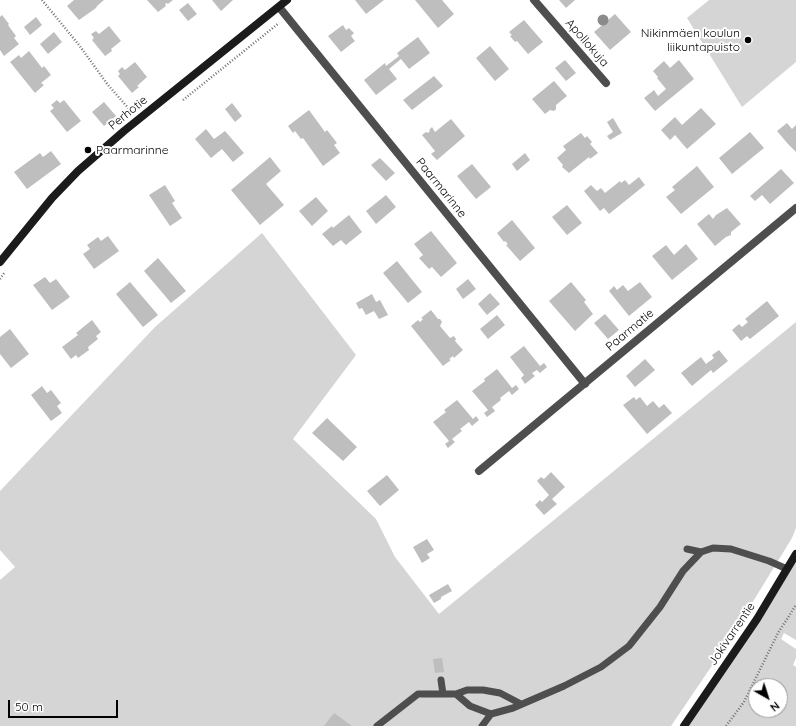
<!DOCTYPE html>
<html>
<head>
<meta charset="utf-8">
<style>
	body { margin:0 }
	#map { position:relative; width:796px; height:726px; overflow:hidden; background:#fff; font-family:Quicksand,sans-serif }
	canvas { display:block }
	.north { position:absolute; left:748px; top:678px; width:40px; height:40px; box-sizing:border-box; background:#fff; border:1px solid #999; border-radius:50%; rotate:141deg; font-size:11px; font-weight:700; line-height:16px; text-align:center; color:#000 }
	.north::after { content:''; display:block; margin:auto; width:14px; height:18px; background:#000; clip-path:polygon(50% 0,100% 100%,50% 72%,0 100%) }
	.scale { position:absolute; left:8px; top:700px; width:110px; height:18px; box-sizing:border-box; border:2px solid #000; border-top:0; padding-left:5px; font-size:12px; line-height:14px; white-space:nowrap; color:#000; -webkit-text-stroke:3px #fff; paint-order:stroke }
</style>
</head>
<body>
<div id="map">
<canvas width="796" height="726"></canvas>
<div class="north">N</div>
<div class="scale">50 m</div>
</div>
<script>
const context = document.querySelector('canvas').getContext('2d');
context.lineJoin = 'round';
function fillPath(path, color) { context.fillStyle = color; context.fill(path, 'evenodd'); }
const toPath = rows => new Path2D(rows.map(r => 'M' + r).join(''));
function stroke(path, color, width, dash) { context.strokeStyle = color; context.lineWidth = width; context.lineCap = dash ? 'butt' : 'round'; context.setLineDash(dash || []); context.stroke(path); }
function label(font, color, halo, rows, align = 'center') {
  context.font = font + ' Quicksand,sans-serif'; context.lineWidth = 4; context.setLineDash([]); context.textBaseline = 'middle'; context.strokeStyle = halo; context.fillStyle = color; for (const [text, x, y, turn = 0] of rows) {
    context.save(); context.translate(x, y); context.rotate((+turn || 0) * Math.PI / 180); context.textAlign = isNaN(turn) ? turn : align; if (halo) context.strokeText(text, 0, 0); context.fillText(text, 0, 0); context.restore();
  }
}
const green = toPath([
	[709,0,796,0,796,62,742,107,687,18],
	[262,233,356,355,293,439,376,519,395,557,439,614,796,322,796,528,792,538,730,639,671,726,0,726,0,580,15,567,0,550,0,491,155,327],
	[796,554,796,640,784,633,781,639,796,649,796,658,793,665,796,667,796,726,684,726],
	[756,686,780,686,780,710,756,710]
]);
const building = toPath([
	[74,0,104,0,97,6,96,8,79,20,67,6],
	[147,0,173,0,168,4,167,3,165,4,166,6,158,12],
	[212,0,233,0,221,11],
	[355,0,384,0,366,14],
	[415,0,442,0,454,14,438,28],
	[559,0,575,0,566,8],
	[188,3,197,14,188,21,179,10],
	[615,14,631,32,610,50,594,32],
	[2,15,9,24,8,25,16,36,14,38,19,44,4,56,0,50,0,17],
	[36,17,42,25,30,35,24,27],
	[524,20,543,42,528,54,517,41,515,42,510,36,512,35,509,32],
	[343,25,346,30,349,28,354,33,351,36,355,41,341,52,328,36],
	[109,26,121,41,111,49,112,51,105,56,92,40,94,38,91,34,96,31,99,34],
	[54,32,62,42,48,54,40,44],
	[418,37,430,53,409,69,401,59,389,69,397,79,376,95,364,80,385,63,386,66,399,56,397,53],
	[490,46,509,69,495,81,476,58],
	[29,51,42,68,44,66,51,75,41,83,44,85,35,93,10,62,19,55,21,58],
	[565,60,576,73,566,81,555,68],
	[679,60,694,79,655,111,644,98,654,90,658,96,666,89,657,78,658,77,653,71,664,61,670,68],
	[135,62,147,77,137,86,139,87,132,93,118,76,120,74,118,71,122,67,125,70],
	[434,76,443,86,412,110,403,100],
	[554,81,567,96,556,105,556,109,554,111,550,110,545,114,532,99],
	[57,100,60,103,64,100,81,121,67,132,50,111,54,108,51,105],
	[104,102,116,116,104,126,92,112],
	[232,103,242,116,235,122,225,109],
	[701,108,716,124,687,149,675,135,670,140,661,130,675,117,682,125],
	[309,110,325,132,327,130,337,143,334,145,340,153,323,166,303,138,301,139,295,131,293,133,288,126],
	[613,118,622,133,610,140,607,136,613,132,607,122],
	[451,119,465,136,437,160,431,154,435,151,422,135,426,132,428,133,430,131,429,130,432,127,435,132],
	[787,123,792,129,796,125,796,152,788,144,777,131],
	[206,129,214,139,225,131,244,153,233,162,222,149,211,158,195,139],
	[750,132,764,148,732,174,719,158],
	[581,133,585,138,587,136,592,142,590,144,598,153,590,159,589,157,569,173,562,167,563,165,557,158,566,150,563,146],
	[51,151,61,164,27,189,14,172,40,153,43,157],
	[525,153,530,160,517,171,512,164],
	[270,157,281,171,266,184,284,205,260,225,231,190],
	[380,158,395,173,386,181,371,165],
	[472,164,491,187,476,199,457,176],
	[697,166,714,187,681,214,666,197,675,190,672,187],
	[781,169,794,183,770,204,762,195,755,201,750,196],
	[639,177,645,185,609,214,604,208,600,211,584,191,591,185,597,191,601,188,605,193,620,181,621,183,625,180,629,185],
	[165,185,175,201,172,203,182,218,170,226,149,195],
	[386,195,396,207,376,224,366,211],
	[316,197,328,211,312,226,299,211],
	[567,205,582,223,567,235,552,217],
	[727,208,741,224,731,232,731,235,726,237,715,246,697,224,709,214,713,219,716,215],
	[349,215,362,232,346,245,341,240,333,246,322,234,332,226,333,228],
	[512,220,535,248,520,261,506,245,508,244,505,241,504,242,497,233],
	[431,231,457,263,441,277,432,267,429,269,419,258,423,255,414,244],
	[108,236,119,251,94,269,83,254,90,249,87,245,98,237,101,241],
	[686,244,698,259,672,280,652,256,666,245,674,255],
	[158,258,186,291,171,303,144,271],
	[397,261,422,292,408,303,383,273],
	[45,277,50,283,56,279,70,297,52,310,33,285],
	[468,279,476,289,463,299,456,289],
	[130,282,158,315,143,327,116,294],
	[571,282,586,300,584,302,593,314,575,331,549,301],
	[640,282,652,297,629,316,609,291,614,286,617,290,623,285,628,291],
	[490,293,500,304,487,315,478,304],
	[372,294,376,302,380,300,388,315,379,319,374,311,366,315,362,308,359,309,356,303],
	[767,301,779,316,750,339,747,336,741,341,732,330,739,324,742,327,748,322,745,319],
	[431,310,438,319,440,319,442,322,440,326,450,338,454,336,456,339,455,341,463,350,454,358,453,356,449,359,451,360,443,366,411,326,418,320,420,322,423,319,421,318],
	[605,314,619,330,608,339,594,323],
	[497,315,505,325,488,339,480,329],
	[92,320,101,332,96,336,98,339,88,347,89,350,78,358,76,355,71,359,62,347,78,335,76,333],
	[10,329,29,354,11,368,0,354,0,337],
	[524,346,540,366,544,363,547,367,540,373,537,370,532,373,535,376,525,384,521,378,524,375,510,357],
	[719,350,728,361,713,373,711,370,692,386,681,373,701,357,706,364,714,358,712,355],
	[645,359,655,370,635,387,626,376],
	[497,369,512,388,516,385,519,389,512,395,509,391,500,398,501,400,492,407,495,411,487,417,484,413,488,410,472,391,485,381,484,379],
	[42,386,47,393,51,390,61,403,57,406,62,413,51,421,31,395],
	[634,397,636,400,640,397,647,406,653,401,659,408,664,404,672,413,647,434,623,405],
	[457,400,473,419,476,416,479,420,472,426,469,422,460,429,462,431,452,439,455,442,448,448,445,444,449,441,433,422,446,412,444,410],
	[327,418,357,447,343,461,312,433],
	[551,472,565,487,552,499,557,504,544,515,535,505,540,500,542,502,549,495,537,481,541,477,544,479],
	[387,475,399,490,380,506,367,491],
	[427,539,434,550,427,554,430,558,422,563,413,547],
	[448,584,452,591,441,597,441,599,434,603,429,595],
	[442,658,444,672,435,673,433,659],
	[334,713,352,726,324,726]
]);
const path = toPath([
	[42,0,79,45,108,85,131,111],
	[183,100,279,23],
	[0,279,5,272],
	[726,726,744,702,778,633,796,605]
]);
const lane = toPath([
	[687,549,701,552],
	[441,680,443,694],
	[456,694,467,690,483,690,500,693,521,704],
	[377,726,418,694,456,694,470,706,491,714,513,708,564,686,601,667,629,646,660,607,683,571,701,552,713,548,731,549,769,561,787,569],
	[482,726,491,714]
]);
const street = toPath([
	[534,0,606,83],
	[279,7,585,384],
	[479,471,796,208]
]);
const secondary = toPath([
	[0,262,52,198,78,171,124,131,287,0],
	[684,726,757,619,796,554]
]);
const trees = [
	[603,20]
];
const markers = [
	[748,40,4,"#000"],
	[88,150,4,"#000"]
];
const poiNames = [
	["Nikinmäen koulun",740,33],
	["liikuntapuisto",740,47],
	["Paarmarinne",96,150,"left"]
];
const streetNames = [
	["Apollokuja",587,43,49],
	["Perhotie",128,113,-39],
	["Paarmarinne",441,188,51],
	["Paarmatie",630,330,-40],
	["Jokivarrentie",732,634,-56]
];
fillPath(green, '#d5d5d5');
fillPath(building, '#bebebe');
stroke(path, '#707070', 2.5, [1, 2]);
stroke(lane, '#4e4e4e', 7);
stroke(street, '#4e4e4e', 8);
stroke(secondary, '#1b1b1b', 8);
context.fillStyle = '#8b8b8b';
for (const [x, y] of trees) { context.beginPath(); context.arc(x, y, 5.5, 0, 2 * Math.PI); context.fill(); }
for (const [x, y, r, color] of markers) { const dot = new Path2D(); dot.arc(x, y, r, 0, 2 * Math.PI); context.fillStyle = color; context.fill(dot); stroke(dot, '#fff', 1.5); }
label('12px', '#000', '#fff', poiNames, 'right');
label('12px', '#000', '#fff', streetNames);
</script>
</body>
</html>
